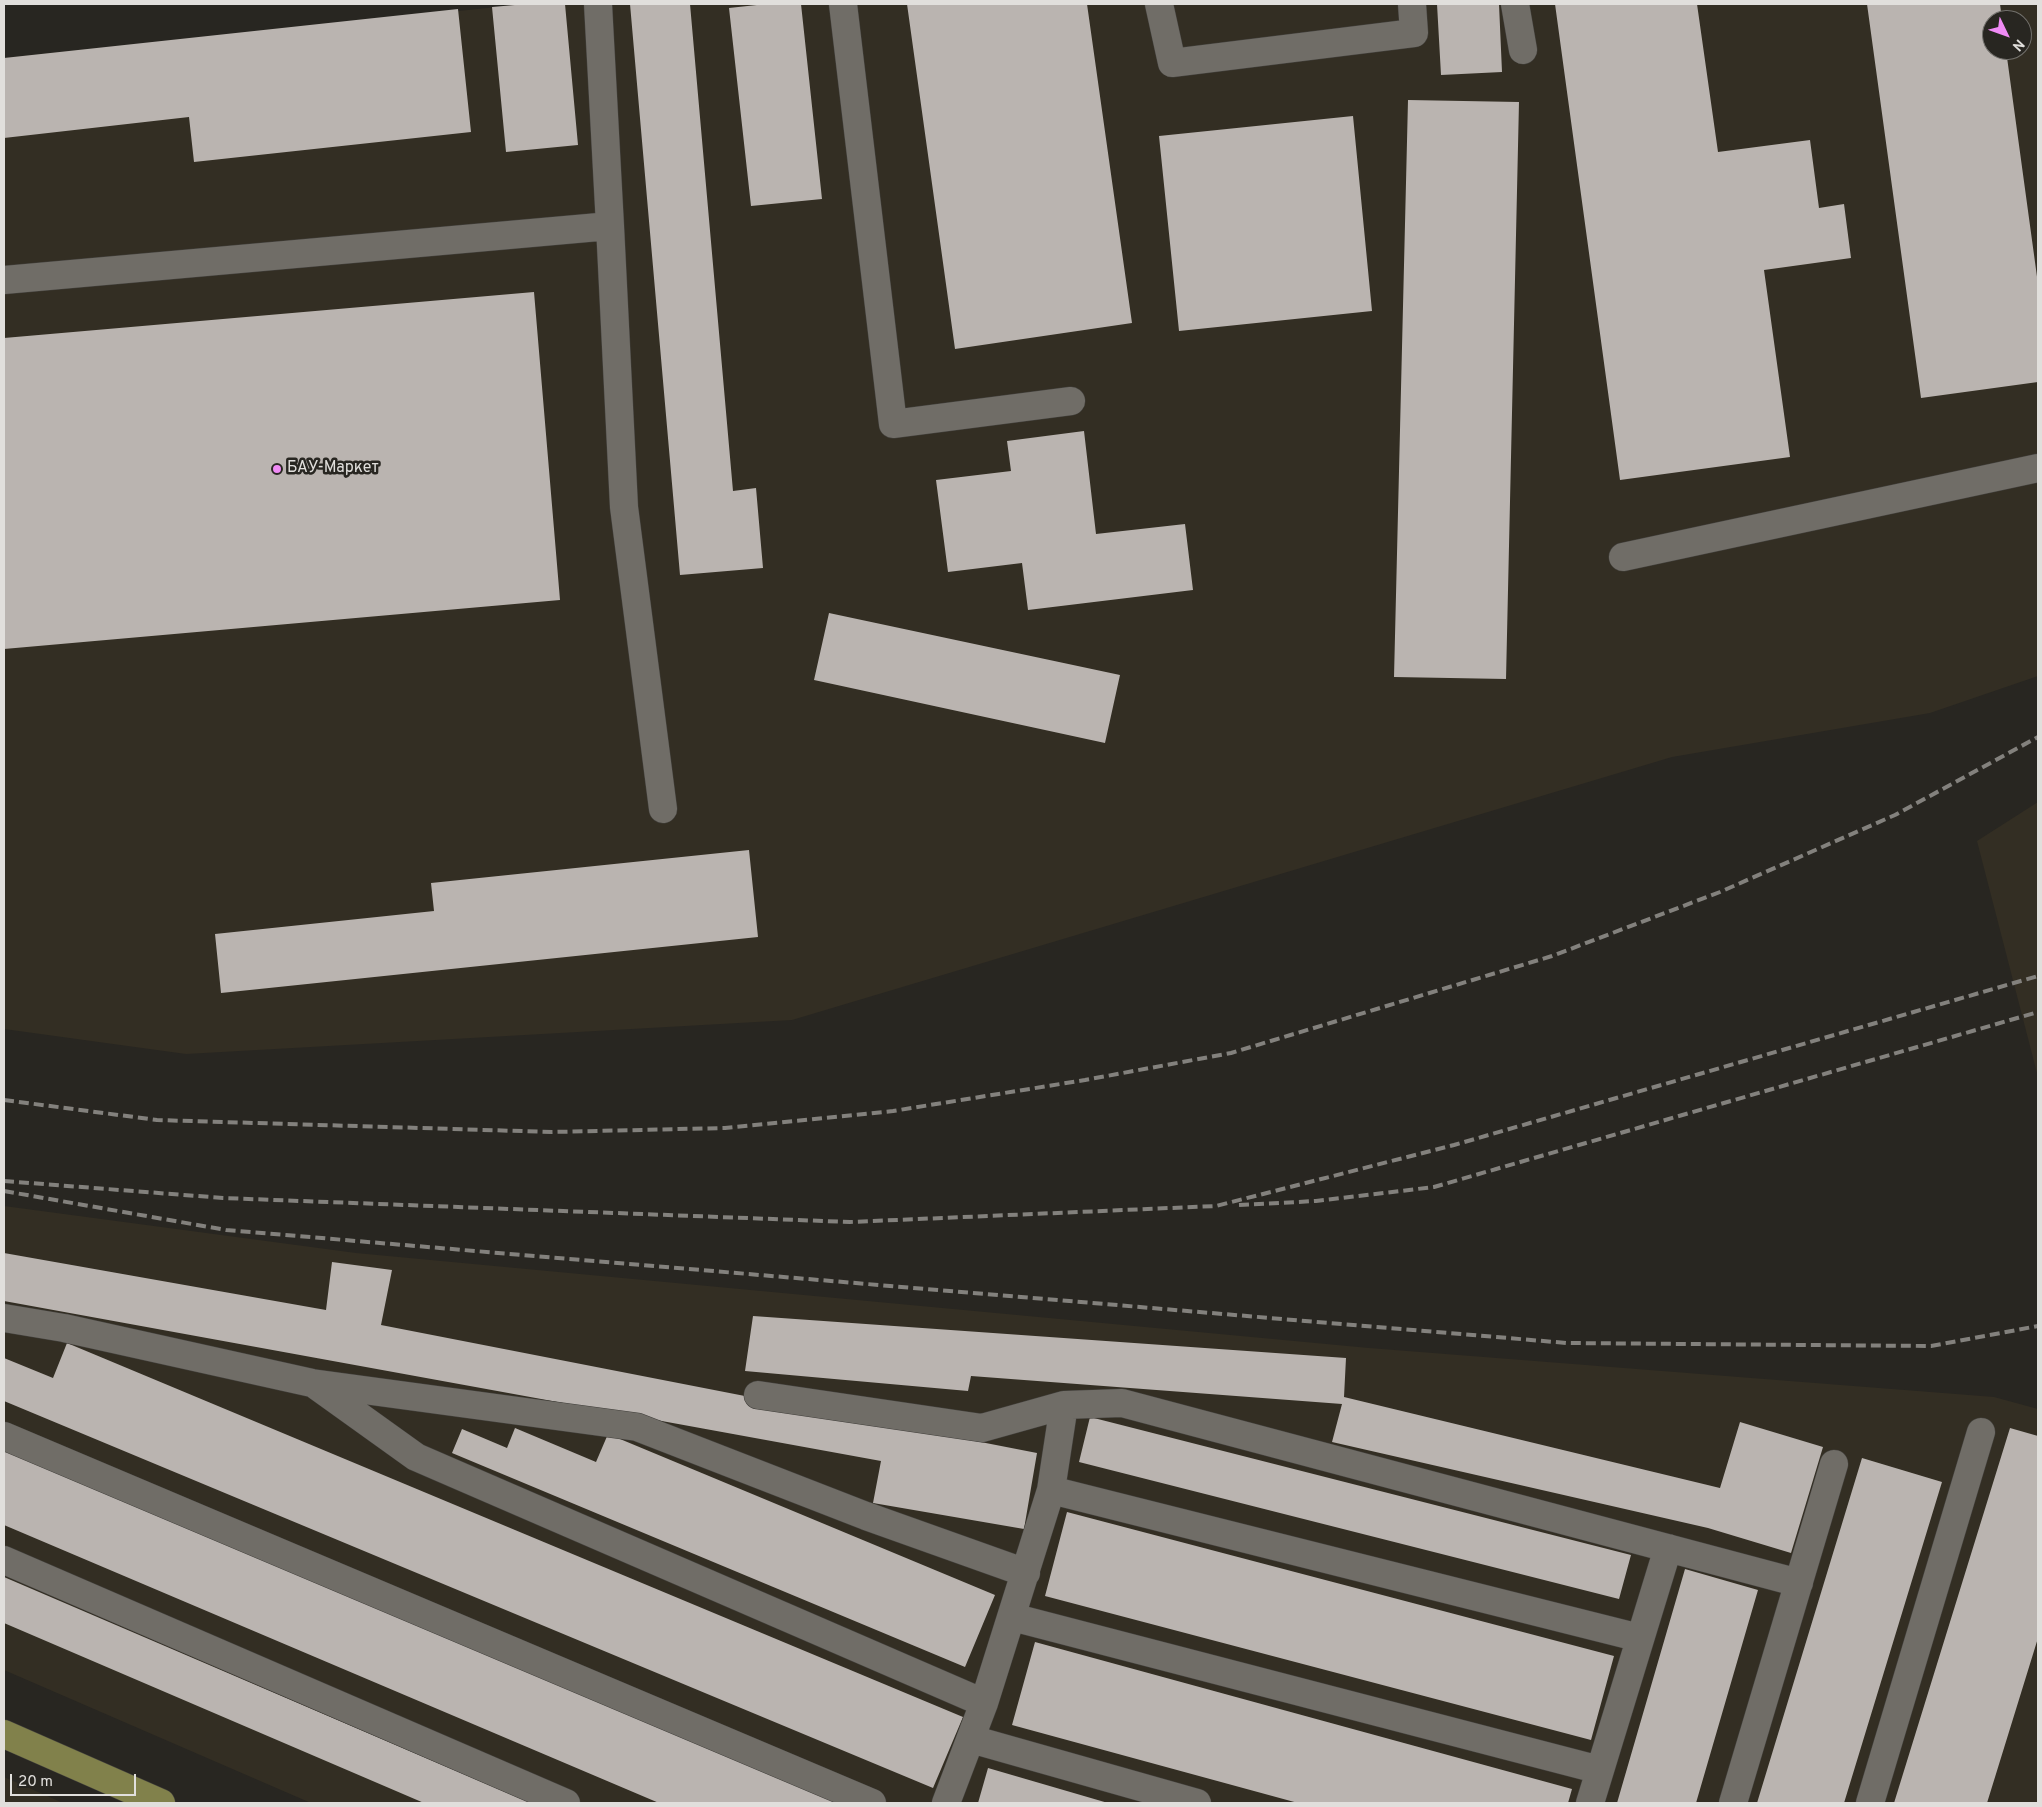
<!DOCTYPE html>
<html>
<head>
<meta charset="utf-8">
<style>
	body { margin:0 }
	#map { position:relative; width:2042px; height:1807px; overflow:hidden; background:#282621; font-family:Overpass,sans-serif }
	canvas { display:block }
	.frame { position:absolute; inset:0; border:5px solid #e1dfdc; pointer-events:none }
	.north { position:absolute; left:1982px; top:10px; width:50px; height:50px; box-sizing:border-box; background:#282621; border:1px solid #72706c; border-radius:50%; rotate:132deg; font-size:14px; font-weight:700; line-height:20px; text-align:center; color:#e1dfdc }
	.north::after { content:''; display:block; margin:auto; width:18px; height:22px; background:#f08bf5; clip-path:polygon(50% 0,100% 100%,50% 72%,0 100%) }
	.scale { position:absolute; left:10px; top:1774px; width:126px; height:22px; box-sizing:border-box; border:2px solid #e1dfdc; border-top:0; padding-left:6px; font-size:15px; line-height:18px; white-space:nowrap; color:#e1dfdc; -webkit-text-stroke:4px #282621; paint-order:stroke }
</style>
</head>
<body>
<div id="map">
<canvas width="2042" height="1807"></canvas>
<div class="frame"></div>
<div class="north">N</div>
<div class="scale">20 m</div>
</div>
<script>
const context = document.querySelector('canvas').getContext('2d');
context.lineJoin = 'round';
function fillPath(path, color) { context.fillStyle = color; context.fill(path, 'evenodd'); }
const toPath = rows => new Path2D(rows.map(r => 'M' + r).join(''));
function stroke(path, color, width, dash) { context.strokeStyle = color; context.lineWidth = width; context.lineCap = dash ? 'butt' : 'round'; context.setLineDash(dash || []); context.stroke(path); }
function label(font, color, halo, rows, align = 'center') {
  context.font = font + ' Overpass,sans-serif'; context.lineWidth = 5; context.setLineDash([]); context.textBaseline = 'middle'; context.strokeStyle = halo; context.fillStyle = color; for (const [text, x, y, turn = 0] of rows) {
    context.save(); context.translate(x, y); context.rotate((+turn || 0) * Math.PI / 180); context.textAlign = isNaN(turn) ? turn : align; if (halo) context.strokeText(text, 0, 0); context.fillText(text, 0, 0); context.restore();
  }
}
const built = toPath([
	[526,4,2038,4,2038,676,1930,713,1672,757,792,1020,186,1054,4,1029,4,58],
	[1992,20,2022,20,2022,50,1992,50],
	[2038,802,2038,1077,1977,841],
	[4,1206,356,1253,1369,1348,1994,1397,2038,1409,2038,1803,311,1803,4,1670],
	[4,1777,63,1803,4,1803]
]);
const building = toPath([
	[526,4,565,4,578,145,506,152,492,7],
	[630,4,690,4,733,491,756,488,763,568,680,575],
	[766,4,801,4,822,199,751,206,729,8],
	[907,4,1087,4,1132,323,955,349],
	[1437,4,1499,4,1502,72,1441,75],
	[1555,4,1697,4,1718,152,1810,140,1819,208,1844,204,1851,258,1764,270,1790,457,1620,480],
	[1867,4,2000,4,2002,20,1992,20,1992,50,2006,50,2038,284,2038,382,1921,398],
	[458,9,471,132,194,162,189,117,4,138,4,58],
	[1408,100,1519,102,1506,679,1394,677],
	[1353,116,1372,311,1179,331,1159,136],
	[534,292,560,600,4,649,4,338],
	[1084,431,1096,534,1185,524,1193,590,1028,610,1022,563,948,572,936,480,1011,471,1007,441],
	[829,613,1120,675,1105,743,814,680],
	[749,850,758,937,221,993,215,934,434,911,431,883],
	[4,1253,326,1310,332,1262,392,1270,381,1325,1037,1453,1024,1529,873,1503,881,1461,4,1301],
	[753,1316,1346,1358,1344,1397,1720,1488,1740,1422,1823,1447,1791,1553,1708,1528,1332,1442,1342,1404,971,1376,968,1391,745,1371],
	[67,1343,963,1717,933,1788,4,1401,4,1358,53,1378],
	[1090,1417,1631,1555,1619,1599,1079,1462],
	[515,1428,596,1462,608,1434,995,1595,965,1667,452,1453,462,1429,507,1448],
	[2010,1428,2038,1436,2038,1638,1987,1803,1894,1803],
	[4,1448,840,1803,659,1803,4,1525],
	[1862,1458,1942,1482,1844,1803,1757,1803],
	[1067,1512,1614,1656,1591,1740,1045,1596],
	[1685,1569,1758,1590,1696,1803,1617,1803],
	[4,1577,531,1803,424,1803,4,1623],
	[1035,1642,1572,1789,1568,1803,1298,1803,1012,1725],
	[988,1768,1108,1803,978,1803]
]);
const minor = toPath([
	[598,4,610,226],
	[843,4,893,424,1071,401],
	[1159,4,1172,63,1414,33,1412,4],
	[1515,4,1523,50],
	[4,280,610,226,624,507,663,809],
	[1623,557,2038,468],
	[4,1318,64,1328,312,1383,637,1427,866,1516,1026,1573],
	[317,1386,416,1457,984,1703],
	[758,1395,982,1428,1064,1405,1122,1403,1799,1583],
	[4,1436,872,1803],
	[1051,1490,1640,1638],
	[4,1560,566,1803],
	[1012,1617,1600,1770],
	[971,1739,1197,1803],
	[946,1803,984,1703,1051,1490,1064,1405],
	[1590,1803,1668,1548],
	[1733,1803,1834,1464],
	[1870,1803,1981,1432]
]);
const major = toPath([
	[4,1734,161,1803]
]);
const rail = toPath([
	[4,1100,157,1120,552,1132,725,1128,893,1111,1085,1080,1231,1053,1552,956,1720,892,1895,815,2038,737],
	[4,1181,223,1198,850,1222,1216,1206,1454,1145,2038,976],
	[4,1191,226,1230,1567,1343,1931,1346,2038,1326],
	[1239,1205,1316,1201,1434,1187,2038,1012]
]);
const markers = [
	[277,469,5,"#f08bf5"]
];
const poiNames = [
	["БАУ-Маркет",287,469]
];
fillPath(built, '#332e23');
fillPath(building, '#bab4b0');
stroke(minor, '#43413d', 29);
stroke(major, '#43413d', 29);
stroke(minor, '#706d67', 28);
stroke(major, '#81814b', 28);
stroke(rail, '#83817d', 4, [10, 5]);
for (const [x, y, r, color] of markers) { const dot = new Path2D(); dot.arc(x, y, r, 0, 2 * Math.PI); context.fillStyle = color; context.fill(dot); stroke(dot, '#282621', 2); }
label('16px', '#e1dfdc', '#282621', poiNames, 'left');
</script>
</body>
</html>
